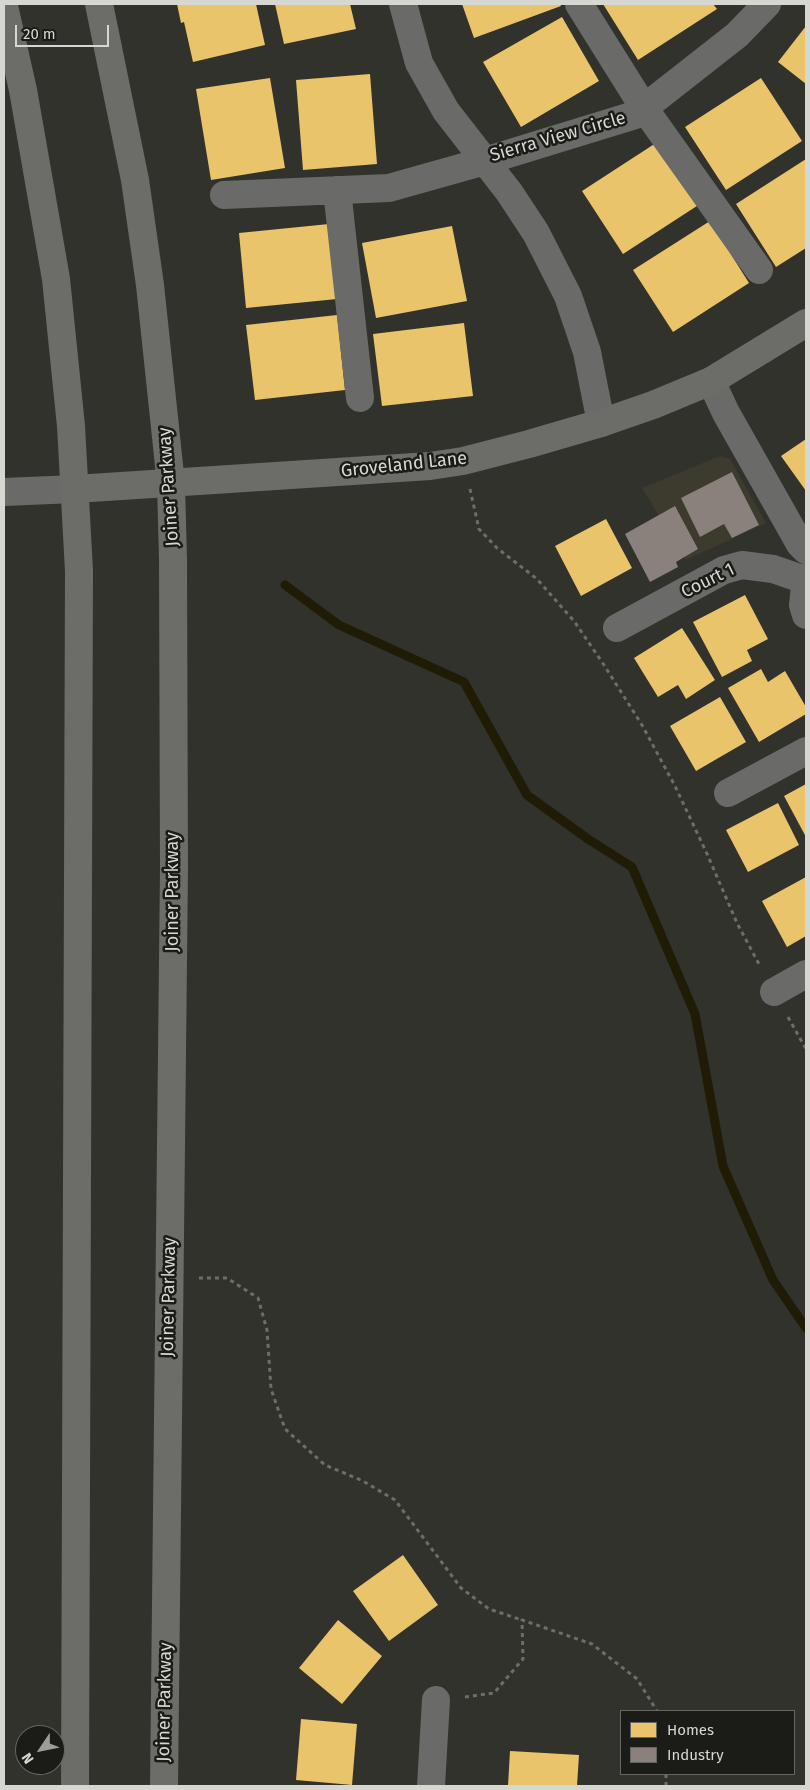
<!DOCTYPE html>
<html>
<head>
<meta charset="utf-8">
<style>
	body { margin:0 }
	#map { position:relative; width:810px; height:1790px; overflow:hidden; background:#32322d; font-family:"Fira Sans",sans-serif }
	canvas { display:block }
	.frame { position:absolute; inset:0; border:5px solid #d7d7d2; pointer-events:none }
	.legend { position:absolute; left:620px; top:1710px; width:175px; height:65px; box-sizing:border-box; background:#1b1b17; border:1px solid #666662; margin:0; padding:6px 9px; list-style:none; font-size:15px; color:#d7d7d2 }
	.legend li { display:flex; align-items:center; gap:10px; height:25px }
	.legend b { width:25px; border:1px solid #666662 }
	.north { position:absolute; left:15px; top:1725px; width:50px; height:50px; box-sizing:border-box; background:#1b1b17; border:1px solid #666662; border-radius:50%; rotate:236deg; font-size:14px; font-weight:700; line-height:20px; text-align:center; color:#d7d7d2 }
	.north::after { content:''; display:block; margin:auto; width:18px; height:22px; background:#9d9d98; clip-path:polygon(50% 0,100% 100%,50% 72%,0 100%) }
	.scale { position:absolute; left:15px; top:25px; width:94px; height:22px; box-sizing:border-box; border:2px solid #d7d7d2; border-top:0; padding-left:6px; font-size:15px; line-height:18px; white-space:nowrap; color:#d7d7d2; -webkit-text-stroke:4px #1b1b17; paint-order:stroke }
</style>
</head>
<body>
<div id="map">
<canvas width="810" height="1790"></canvas>
<div class="frame"></div>
<ul class="legend">
<li><b style="height:14px;background:#e9c46a"></b>Homes</li>
<li><b style="height:14px;background:#8a817c"></b>Industry</li>
</ul>
<div class="north">N</div>
<div class="scale">20 m</div>
</div>
<script>
const context = document.querySelector('canvas').getContext('2d');
context.lineJoin = 'round';
function fillPath(path, color) { context.fillStyle = color; context.fill(path, 'evenodd'); }
const toPath = rows => new Path2D(rows.map(r => 'M' + r).join(''));
function stroke(path, color, width, dash) { context.strokeStyle = color; context.lineWidth = width; context.lineCap = dash ? 'butt' : 'round'; context.setLineDash(dash || []); context.stroke(path); }
function label(font, color, halo, rows, align = 'center') {
  context.font = font + ' "Fira Sans",sans-serif'; context.lineWidth = 5; context.setLineDash([]); context.textBaseline = 'middle'; context.strokeStyle = halo; context.fillStyle = color; for (const [text, x, y, turn = 0] of rows) {
    context.save(); context.translate(x, y); context.rotate((+turn || 0) * Math.PI / 180); context.textAlign = isNaN(turn) ? turn : align; if (halo) context.strokeText(text, 0, 0); context.fillText(text, 0, 0); context.restore();
  }
}
const built = toPath([
	[720,456,730,459,766,523,686,560,642,488]
]);
const homes = toPath([
	[177,4,256,4,265,45,193,62,184,22,181,23],
	[275,4,350,4,356,29,284,44],
	[462,4,560,4,561,6,474,38],
	[603,4,713,4,717,9,638,60],
	[562,17,599,81,521,127,483,62],
	[806,26,806,84,778,62],
	[370,74,377,164,303,170,296,80],
	[270,78,285,168,211,180,196,89],
	[761,78,802,141,726,190,685,127],
	[659,141,700,204,623,254,582,191],
	[806,159,806,248,776,267,736,204],
	[710,221,749,283,673,332,633,270],
	[329,224,337,299,246,308,239,233],
	[452,226,467,301,376,318,362,243],
	[337,315,345,390,255,400,246,325],
	[464,323,473,396,382,406,373,334],
	[806,439,806,491,781,456],
	[606,519,632,568,581,596,555,546],
	[745,595,768,639,747,650,752,661,722,677,693,622],
	[682,628,715,680,686,699,678,685,658,697,634,658],
	[761,669,768,682,785,671,806,707,806,714,759,742,728,688],
	[720,697,746,742,696,771,670,726],
	[806,784,806,837,784,796],
	[778,803,799,845,748,872,726,830],
	[806,877,806,936,787,947,762,901],
	[403,1555,438,1605,389,1641,353,1591],
	[338,1620,382,1656,342,1704,299,1668],
	[301,1719,357,1724,352,1785,296,1780],
	[510,1751,579,1755,577,1786,508,1786]
]);
const industry = toPath([
	[732,472,759,525,732,538,724,524,700,537,681,498],
	[675,506,698,549,676,562,678,567,650,582,625,534]
]);
const stream = toPath([
	[285,585,339,625,464,682,527,795,588,839,632,867,695,1014,723,1166,773,1280,806,1328]
]);
const path = toPath([
	[470,489,479,529,497,548,537,579,574,621,604,665,642,725,675,786,708,856,737,923,760,966],
	[788,1017,806,1049],
	[199,1278,227,1278,258,1298,267,1330,271,1389,285,1429,325,1465,363,1481,395,1500,461,1588,489,1609,522,1620],
	[465,1697,494,1693,523,1659,522,1620,592,1644,637,1679,657,1711],
	[666,1786,666,1774]
]);
const minor = toPath([
	[403,4,419,63,446,111,509,192,536,233,568,296,587,352,601,423],
	[579,4,644,108,759,270],
	[337,190,360,398],
	[224,195,389,188,485,161,635,115,737,35,767,4],
	[711,381,726,413,800,544,806,550],
	[4,492,75,489],
	[806,577,803,605,806,615],
	[617,628,724,570,742,565,773,569,805,580],
	[728,793,806,751],
	[774,992,806,974],
	[431,1786,436,1700]
]);
const major = toPath([
	[99,4,135,180,150,285,171,484,173,559,174,869,164,1786],
	[4,6,23,90,56,279,71,426,79,571,75,1786],
	[75,489,430,466,463,461,529,444,601,423,653,405,711,381,806,323]
]);
const streetNames = [
	["Sierra View Circle",558,137,-16],
	["Groveland Lane",404,465,-6],
	["Joiner Parkway",169,487,-94],
	["Court 1",708,581,-26],
	["Joiner Parkway",173,892,-90],
	["Joiner Parkway",169,1297,-89],
	["Joiner Parkway",165,1702,-89]
];
fillPath(built, '#3c3b2d');
fillPath(homes, '#e9c46a');
fillPath(industry, '#8a817c');
stroke(stream, '#1f1b04', 9);
stroke(path, '#6e6d6a', 3, [4, 4]);
stroke(minor, '#6a6a68', 28);
stroke(major, '#6c6c68', 28);
label('18px', '#d7d7d2', '#1b1b17', streetNames);
</script>
</body>
</html>
